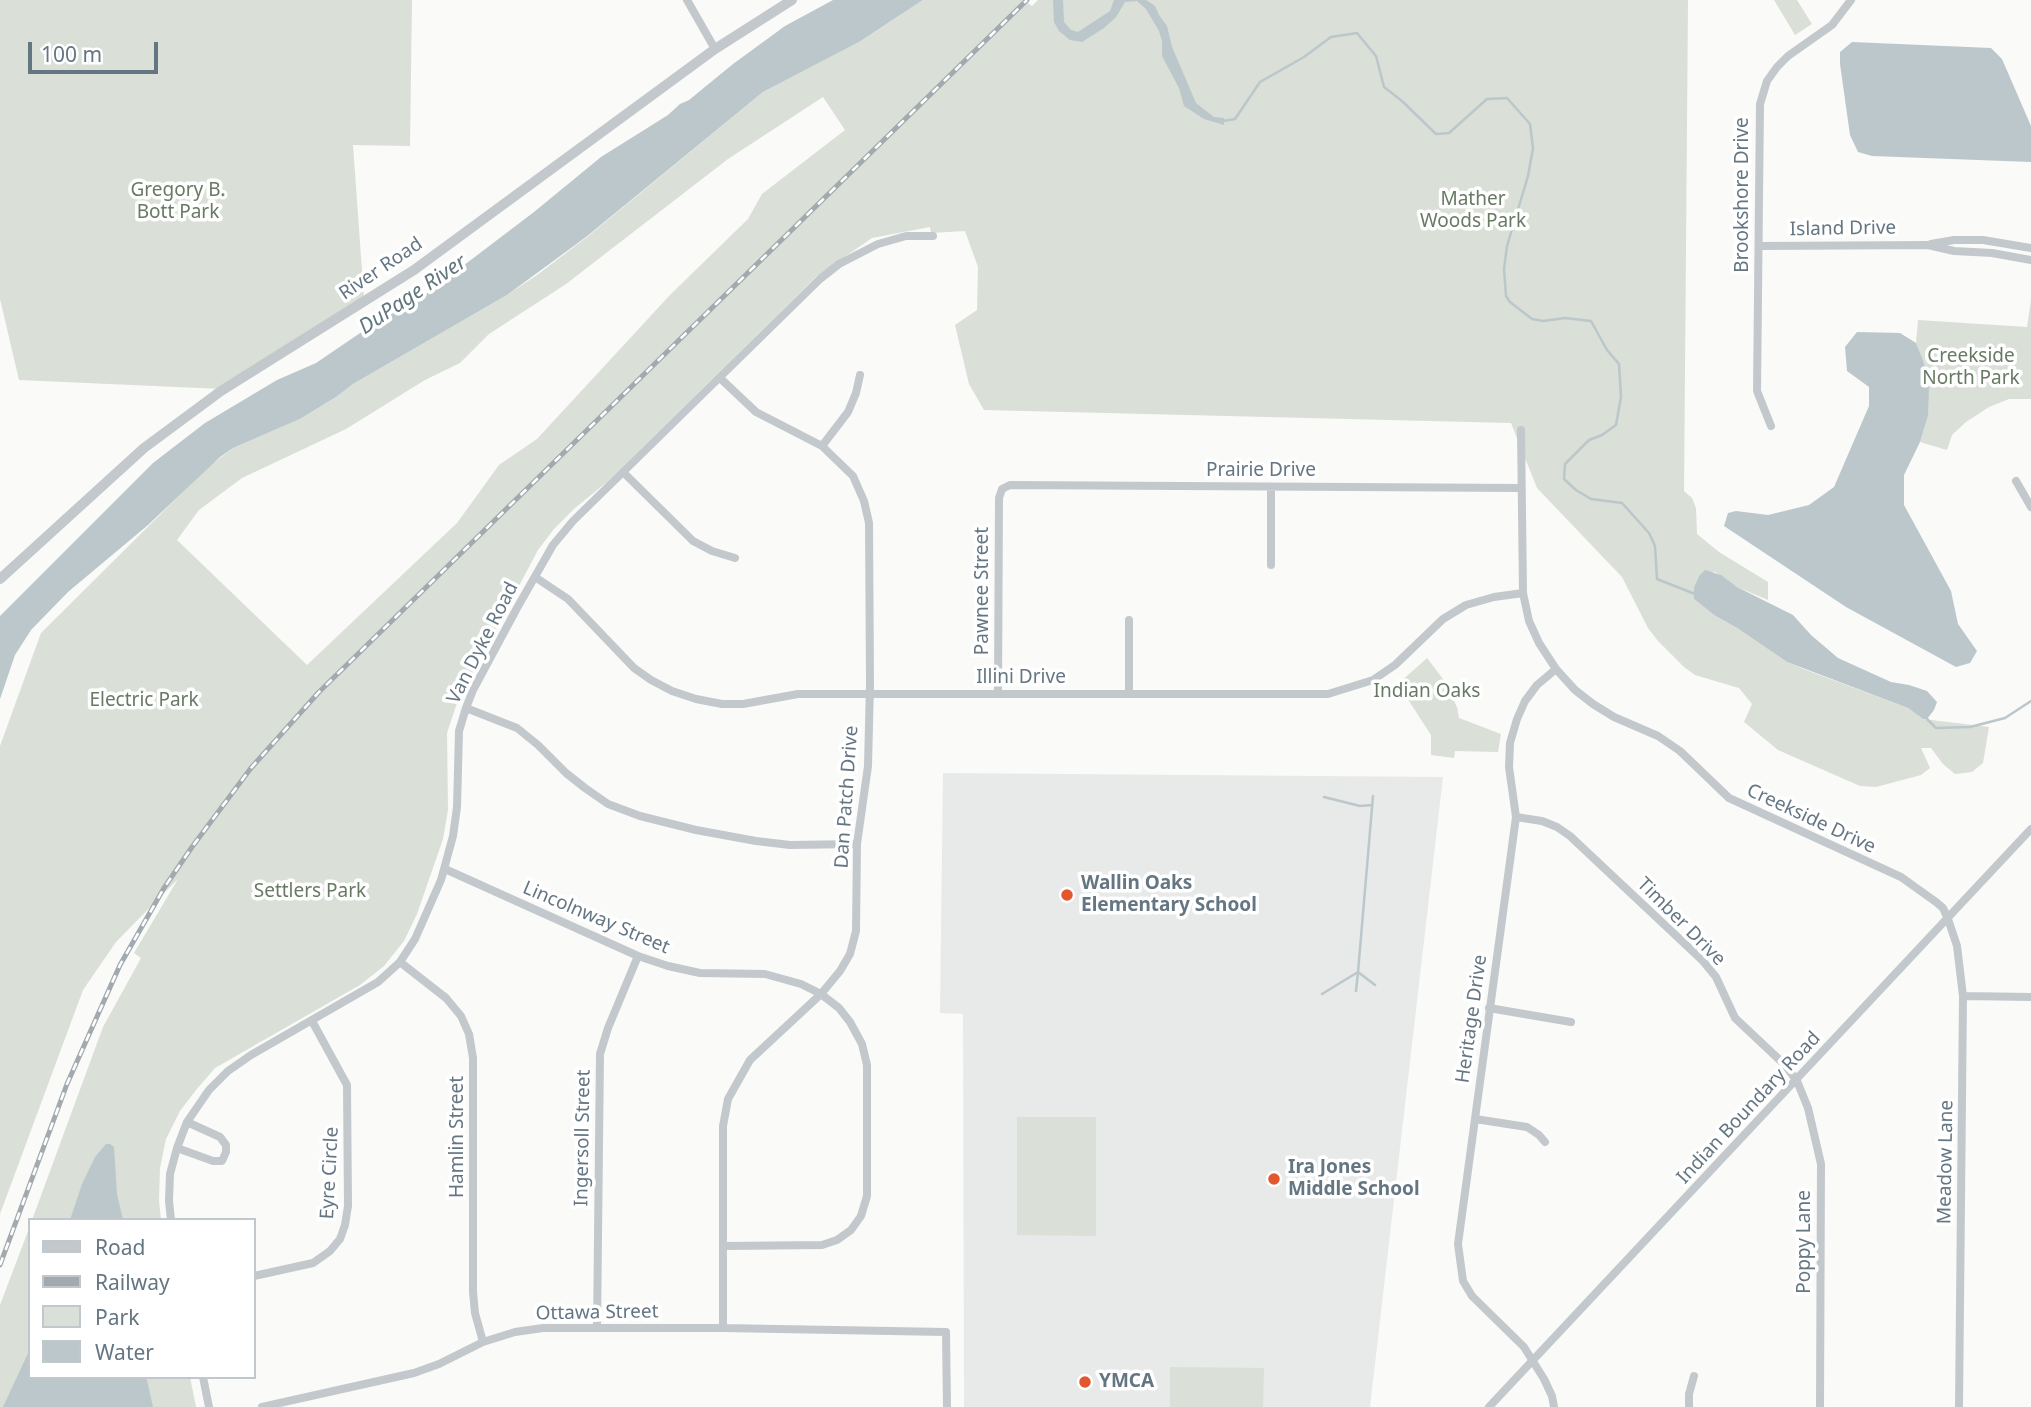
<!DOCTYPE html>
<html>
<head>
<meta charset="utf-8">
<style>
	body { margin:0 }
	#map { position:relative; width:2031px; height:1407px; overflow:hidden; background:#fafaf8; font-family:"Noto Sans",sans-serif }
	canvas { display:block }
	.legend { position:absolute; left:28px; top:1218px; width:228px; height:161px; box-sizing:border-box; background:#fff; border:2px solid #c1c8cd; margin:0; padding:9px 12px; list-style:none; font-size:21px; color:#657683 }
	.legend li { display:flex; align-items:center; gap:14px; height:35px }
	.legend b { width:35px; border:2px solid #c1c8cd }
	.scale { position:absolute; left:28px; top:42px; width:130px; height:32px; box-sizing:border-box; border:4px solid #657683; border-top:0; padding-left:9px; font-size:21px; line-height:24px; white-space:nowrap; color:#657683; -webkit-text-stroke:5px #fff; paint-order:stroke }
</style>
</head>
<body>
<div id="map">
<canvas width="2031" height="1407"></canvas>
<ul class="legend">
<li><b style="height:9px;background:#c3c8cc"></b>Road</li>
<li><b style="height:9px;background:#a2aab0"></b>Railway</li>
<li><b style="height:19px;background:#dadfd7"></b>Park</li>
<li><b style="height:19px;background:#bbc7cb"></b>Water</li>
</ul>
<div class="scale">100 m</div>
</div>
<script>
const context = document.querySelector('canvas').getContext('2d');
context.lineJoin = 'round';
function fillPath(path, color) { context.fillStyle = color; context.fill(path, 'evenodd'); }
const toPath = rows => new Path2D(rows.map(r => 'M' + r).join(''));
function stroke(path, color, width, dash) { context.strokeStyle = color; context.lineWidth = width; context.lineCap = dash ? 'butt' : 'round'; context.setLineDash(dash || []); context.stroke(path); }
function label(font, color, halo, rows, align = 'center') {
  context.font = font + ' "Noto Sans",sans-serif'; context.lineWidth = 7; context.setLineDash([]); context.textBaseline = 'middle'; context.strokeStyle = halo; context.fillStyle = color; for (const [text, x, y, turn = 0] of rows) {
    context.save(); context.translate(x, y); context.rotate((+turn || 0) * Math.PI / 180); context.textAlign = isNaN(turn) ? turn : align; if (halo) context.strokeText(text, 0, 0); context.fillText(text, 0, 0); context.restore();
  }
}
const built = toPath([
	[943,773,1443,777,1370,1407,964,1407,963,1014,940,1013]
]);
const green = toPath([
	[0,0,412,0,410,146,353,145,364,299,222,389,19,380,0,299],
	[923,0,1024,0,1032,6,1038,0,1688,0,1684,491,1692,498,1696,508,1697,534,1719,552,1768,582,1768,600,1737,587,1715,572,1699,576,1694,587,1694,599,1714,615,1737,628,1787,662,1806,670,1908,708,1923,719,1989,727,1983,763,1972,772,1955,774,1943,764,1931,748,1921,748,1930,768,1921,775,1876,787,1860,786,1778,750,1744,722,1752,704,1739,688,1695,675,1684,667,1658,641,1648,628,1622,577,1537,488,1511,423,984,410,969,384,955,325,977,310,978,267,965,231,931,233,930,227,872,238,817,276,607,482,575,508,554,529,538,550,457,703,447,733,448,810,443,839,417,914,404,941,384,966,360,985,215,1068,196,1090,180,1111,166,1139,160,1168,159,1201,161,1220,32,1220,103,1027,141,958,134,953,178,879,116,942,83,990,0,1214,0,746,41,633,208,467,233,448,300,419,336,397,353,384,507,295,537,275,587,237,763,92,859,42],
	[823,97,845,130,762,194,748,219,670,295,537,439,499,465,457,523,307,665,177,540,199,510,242,478,346,429,425,380,460,363,489,334,566,284,728,159],
	[1774,0,1797,0,1812,24,1795,35],
	[2031,300,2031,399,2009,399,1989,407,1966,422,1952,435,1947,450,1920,442,1928,416,1923,360,1916,343,1918,320,2027,327],
	[1427,658,1443,679,1457,707,1459,718,1501,734,1498,752,1455,751,1454,758,1431,755,1431,735,1398,684],
	[1017,1117,1096,1117,1096,1236,1017,1235],
	[30,1226,30,1377,190,1377,196,1407,0,1407,0,1305],
	[1170,1367,1264,1368,1263,1407,1170,1407]
]);
const water = toPath([
	[833,0,923,0,859,42,763,92,586,237,507,295,353,384,336,397,300,419,233,448,220,457,148,525,68,592,31,630,15,655,0,699,0,616,153,463,205,423,277,380,316,363,369,327,426,294,534,212,601,157,668,115,680,104,689,100,733,64,785,26],
	[1053,0,1063,0,1064,22,1071,30,1078,32,1110,11,1114,0,1146,0,1155,6,1159,15,1167,26,1172,47,1196,103,1214,117,1224,118,1224,125,1204,119,1184,106,1179,88,1162,56,1162,41,1159,31,1146,9,1137,1,1125,2,1116,17,1104,28,1082,42,1070,40,1059,31,1054,22],
	[1852,42,1991,48,2002,59,2031,126,2031,162,1872,156,1858,152,1850,135,1840,64,1840,52],
	[1857,332,1900,333,1916,343,1923,360,1929,385,1928,416,1920,442,1904,475,1904,505,1951,591,1958,624,1977,651,1970,663,1956,667,1846,607,1724,526,1728,513,1736,511,1768,515,1809,505,1834,487,1869,406,1869,387,1847,371,1845,347],
	[1705,570,1721,575,1737,587,1793,615,1811,635,1838,658,1891,682,1909,685,1927,691,1937,702,1934,710,1927,719,1923,719,1908,708,1787,662,1737,628,1714,615,1694,599,1694,587,1699,576],
	[106,1144,110,1144,114,1147,117,1194,123,1220,70,1220,82,1184,95,1157],
	[30,1349,30,1377,143,1377,147,1380,153,1407,3,1407]
]);
const stream = toPath([
	[1223,121,1235,119,1260,82,1304,57,1331,37,1357,33,1376,56,1384,87,1402,101,1436,134,1449,133,1487,99,1507,98,1530,124,1533,148,1528,176,1507,246,1504,269,1506,296,1510,302,1532,319,1543,321,1565,318,1591,321,1607,350,1619,364,1621,397,1616,425,1602,435,1589,440,1565,464,1564,479,1576,490,1591,499,1622,503,1649,533,1655,546,1657,579,1695,594],
	[1927,719,1936,728,1970,727,2005,718,2031,701],
	[1324,797,1360,806,1372,805],
	[1358,972,1375,985],
	[1356,991,1358,972],
	[1322,994,1358,972,1373,796]
]);
const minor = toPath([
	[687,0,715,49],
	[1931,244,1954,240,1983,240,2031,248],
	[1759,246,1928,245,1954,251,1992,253,2031,260],
	[720,378,756,412,822,446,853,476,864,501,869,523,870,684,868,766,857,844,856,931,850,954,840,971,821,994,750,1060,728,1099,723,1126,723,1328],
	[1771,426,1757,391,1760,104,1767,81,1777,67,1788,56,1832,25,1851,0],
	[1521,430,1523,593,1529,621,1539,643,1556,669,1575,690,1593,704,1614,717,1658,736,1680,751,1729,798,1901,877,1936,902,1943,908,1948,919,1957,946,1963,996,1959,1407],
	[822,446,848,412,856,393,860,375],
	[623,472,693,541,712,551,735,558],
	[2016,481,2031,507],
	[1271,565,1271,487],
	[535,577,568,599,634,668,651,680,672,691,696,699,722,704,743,704,798,694,1328,694,1373,680,1395,665,1443,619,1466,605,1494,597,1523,593],
	[1129,620,1129,694],
	[998,693,999,498,1002,489,1010,485,1521,488],
	[466,708,517,728,538,745,566,773,585,788,608,804,640,816,696,830,756,841,790,845,857,844],
	[1516,817,1542,821,1557,827,1570,836,1702,960,1716,977,1735,1018,1785,1065,1797,1081,1808,1108,1821,1164,1820,1407],
	[445,869,638,956,668,966,700,973,765,974,801,984,821,994,839,1008,850,1022,862,1044,867,1065,867,1196,861,1216,851,1230,837,1240,822,1245,725,1246],
	[400,962,446,998,461,1016,469,1034,473,1058,473,1292,475,1313,483,1342],
	[1963,996,2031,997],
	[1489,1008,1571,1022],
	[1475,1119,1527,1127,1539,1135,1545,1142],
	[177,1148,213,1161,222,1161,226,1152,226,1145,220,1137,187,1122],
	[171,1220,169,1201,170,1174,177,1148,187,1122,209,1090,228,1071,251,1055,378,982,400,962,415,939,441,880,453,836,457,807,459,731,466,708,473,690,517,608,553,545,573,521,820,279,839,264,878,244,906,236,933,236],
	[254,1276,313,1263,330,1251,340,1239,345,1225,348,1206,347,1085,312,1021],
	[597,1328,600,1054,608,1028,638,956],
	[203,1377,209,1407],
	[262,1407,414,1373,439,1364,483,1342,515,1332,543,1328,723,1328,946,1332,947,1407],
	[1489,1407,2031,829],
	[1554,1407,1552,1396,1544,1379,1524,1347,1472,1296,1463,1281,1458,1244,1516,817,1509,767,1510,743,1517,719,1525,701,1537,685,1556,669],
	[1689,1407,1689,1394,1694,1376]
]);
const tertiary = toPath([
	[0,579,144,448,221,391,414,270,715,49,792,0]
]);
const rail = toPath([
	[0,1265,67,1084,120,965,164,888,192,847,251,768,319,692,1027,0]
]);
const markers = [
	[1067,895,7,"#e4572e"],
	[1274,1179,7,"#e4572e"],
	[1085,1382,7,"#e4572e"]
];
const parkNames = [
	["Gregory B.",178,191],
	["Bott Park",178,213],
	["Mather",1473,200],
	["Woods Park",1473,222],
	["Creekside",1971,357],
	["North Park",1971,379],
	["Indian Oaks",1427,692],
	["Electric Park",144,701],
	["Settlers Park",310,892]
];
const streetNames = [
	["Brookshore Drive",1743,195,-90],
	["Island Drive",1843,229,-1],
	["River Road",381,269,-34],
	["Prairie Drive",1261,471],
	["Pawnee Street",983,591,-90],
	["Van Dyke Road",483,643,-63],
	["Illini Drive",1021,678],
	["Dan Patch Drive",847,797,-86],
	["Creekside Drive",1811,819,25],
	["Lincolnway Street",596,918,23],
	["Timber Drive",1681,922,45],
	["Heritage Drive",1472,1019,-82],
	["Indian Boundary Road",1749,1108,-47],
	["Hamlin Street",458,1137,-90],
	["Ingersoll Street",583,1138,-89],
	["Meadow Lane",1946,1162,-89],
	["Eyre Circle",330,1173,-87],
	["Poppy Lane",1805,1242,-90],
	["Ottawa Street",597,1313,-1]
];
const poiNames = [
	["Wallin Oaks",1081,884],
	["Elementary School",1081,906],
	["Ira Jones",1288,1168],
	["Middle School",1288,1190],
	["YMCA",1099,1382]
];
const waterNames = [
	["DuPage River",413,295,-34]
];
fillPath(built, '#e8e9e9');
fillPath(green, '#dadfd7');
fillPath(water, '#bbc7cb');
stroke(stream, '#bbc7cb', 2.5);
stroke(minor, '#c3c8cc', 8);
stroke(tertiary, '#c3c8cc', 10);
stroke(rail, '#a2aab0', 5);
stroke(rail, '#fff', 2.5, [8]);
for (const [x, y, r, color] of markers) { const dot = new Path2D(); dot.arc(x, y, r, 0, 2 * Math.PI); context.fillStyle = color; context.fill(dot); stroke(dot, '#fff', 2.5); }
label('19px', '#687a64', '#fff', parkNames);
label('19px', '#657683', '#fff', streetNames);
label('bold 19px', '#657683', '#fff', poiNames, 'left');
label('italic 21px', '#60757c', '#fff', waterNames);
</script>
</body>
</html>
